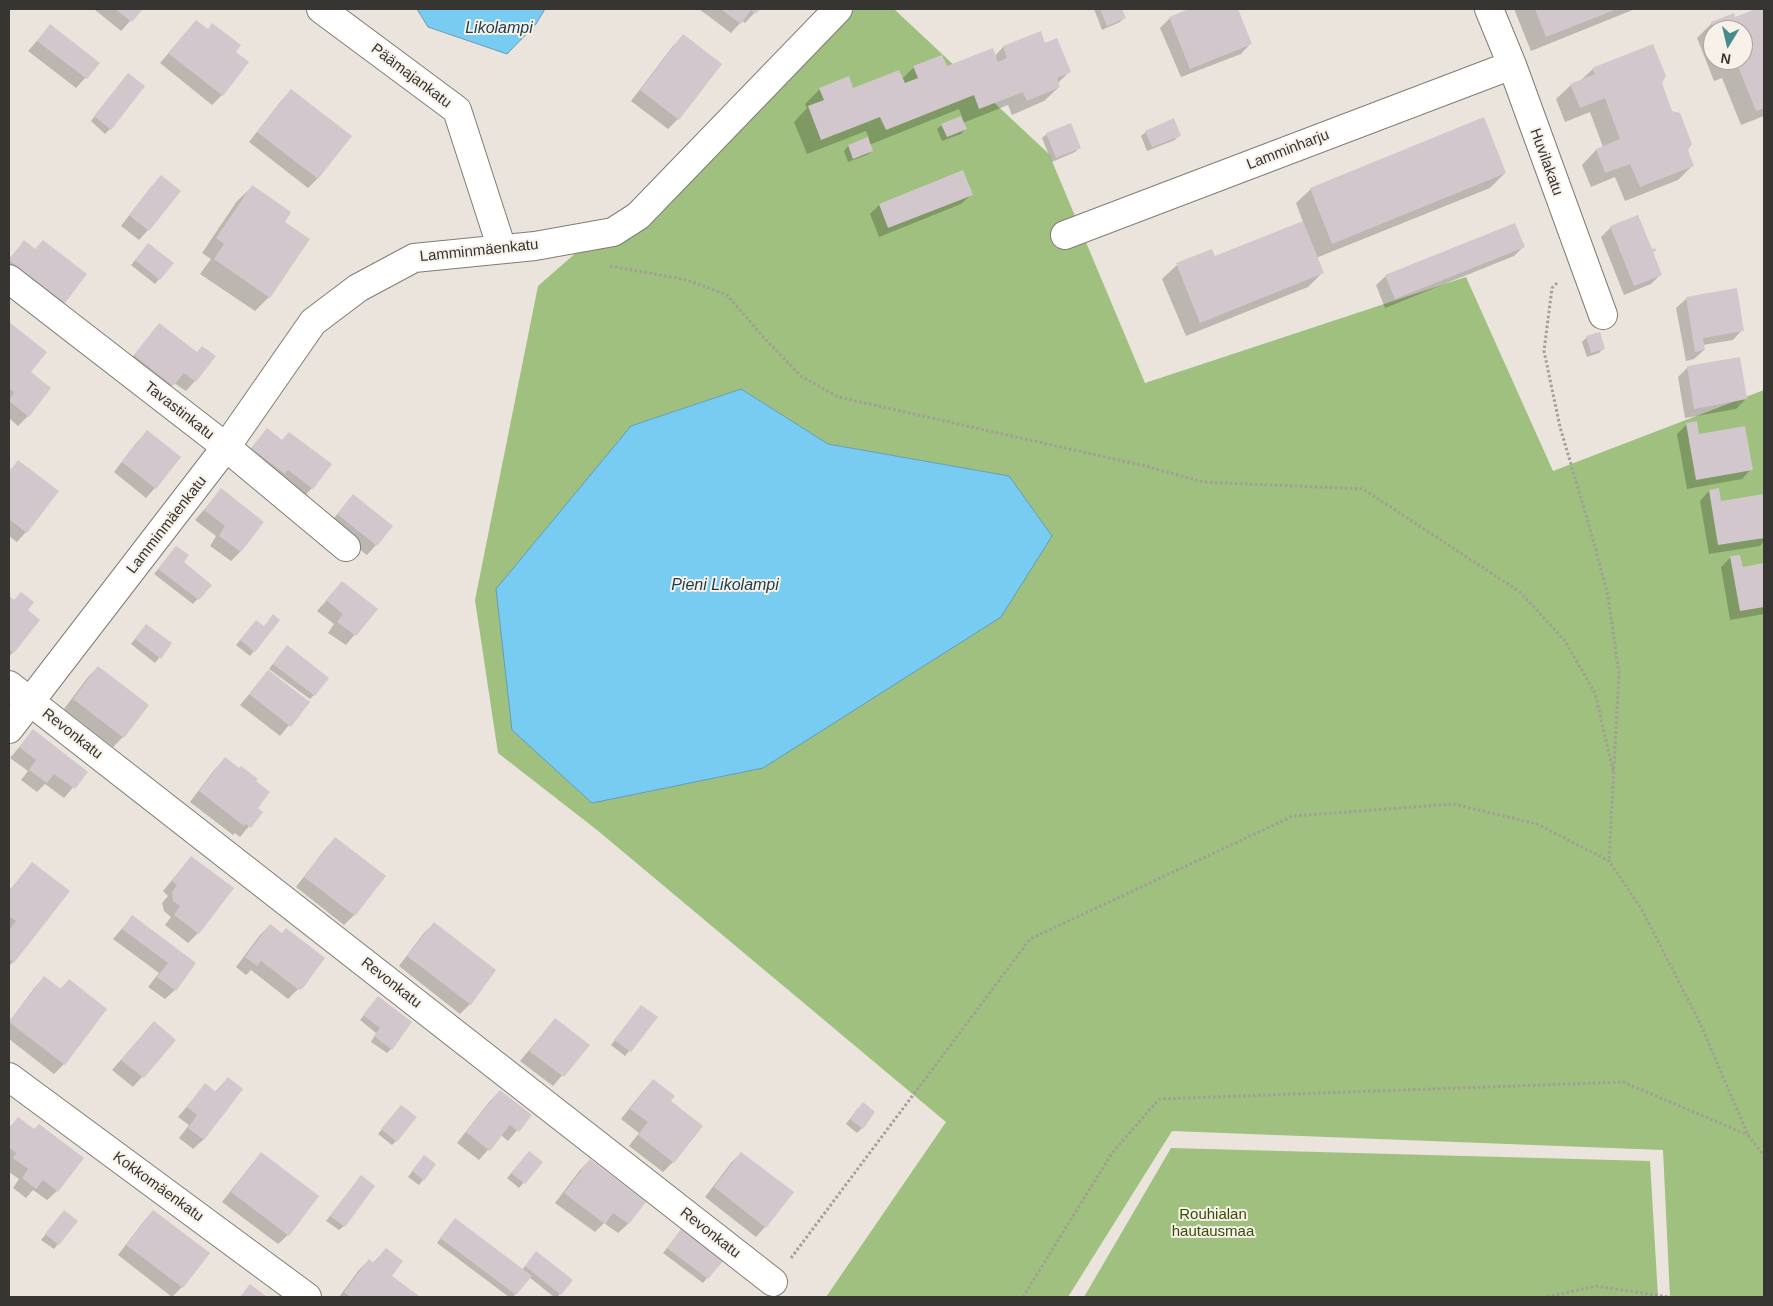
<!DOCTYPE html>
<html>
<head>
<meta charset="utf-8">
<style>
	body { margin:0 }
	#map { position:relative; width:1773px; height:1306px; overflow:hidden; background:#eae4dc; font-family:Arial,sans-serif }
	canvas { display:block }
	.frame { position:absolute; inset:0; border:10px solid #373532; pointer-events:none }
	.north { position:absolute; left:1703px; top:20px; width:50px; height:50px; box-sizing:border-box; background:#f7f1e9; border:1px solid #aaa6a0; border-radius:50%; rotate:189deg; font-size:14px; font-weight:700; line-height:20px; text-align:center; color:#373532 }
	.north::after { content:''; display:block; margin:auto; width:18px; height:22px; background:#458d8b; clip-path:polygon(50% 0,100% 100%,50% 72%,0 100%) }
</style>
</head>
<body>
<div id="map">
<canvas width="1773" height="1306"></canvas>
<div class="frame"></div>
<div class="north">N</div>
</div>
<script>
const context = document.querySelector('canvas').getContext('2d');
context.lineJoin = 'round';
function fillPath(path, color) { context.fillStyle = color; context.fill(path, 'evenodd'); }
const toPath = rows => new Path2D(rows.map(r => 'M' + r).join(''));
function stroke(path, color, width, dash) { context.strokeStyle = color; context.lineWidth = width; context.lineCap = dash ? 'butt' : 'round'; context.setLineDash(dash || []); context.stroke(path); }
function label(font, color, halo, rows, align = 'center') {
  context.font = font + ' Arial,sans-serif'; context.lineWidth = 4; context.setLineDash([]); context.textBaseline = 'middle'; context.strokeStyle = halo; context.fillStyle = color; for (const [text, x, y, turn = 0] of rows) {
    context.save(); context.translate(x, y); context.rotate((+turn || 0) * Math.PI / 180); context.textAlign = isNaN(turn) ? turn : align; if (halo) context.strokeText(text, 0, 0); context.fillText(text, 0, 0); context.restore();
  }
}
const green = toPath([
	[855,9,894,9,1049,154,1145,383,1466,277,1553,471,1764,390,1764,1297,1670,1297,1663,1150,1172,1131,1068,1297,826,1297,946,1122,597,830,498,753,475,600,538,286],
	[741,389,828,444,1009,476,631,426],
	[1171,1148,1650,1161,1658,1297,1084,1297]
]);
const water = toPath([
	[417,9,545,9,536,24,507,54,428,27,417,9],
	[741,389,828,444,1009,476,1052,536,1001,617,763,768,592,803,512,730,496,589,631,426,741,389]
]);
const shadow = toPath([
	[94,9,141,9,121,31],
	[699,9,758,9,745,23,742,21,731,33],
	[1094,9,1121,9,1124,18,1120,22,1102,30],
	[1193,9,1236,9,1250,44,1241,54,1181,77,1160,28,1170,18],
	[1514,9,1635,9,1531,51],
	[1759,9,1764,9,1764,116,1741,125,1722,78,1714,81,1697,38,1712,23,1735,19],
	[1713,30,1743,30,1743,60,1713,60],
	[196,22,234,52,222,95,212,105,160,63],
	[50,26,99,63,76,88,28,51],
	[1040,33,1045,44,1069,72,1058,83,1059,87,1044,101,1012,115,1008,105,963,123,965,129,961,134,942,141,937,129,942,125,962,117,959,109,869,145,872,151,867,155,848,162,844,151,848,146,869,138,866,131,807,154,794,122,807,108,805,104,820,89,853,89,902,79,914,67,946,68,995,56,1003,47],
	[683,36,678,119,668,129,631,101,673,46],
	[1593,69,1660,82,1693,165,1678,180,1625,201,1615,177,1591,187,1582,165,1596,150,1603,147,1590,112,1565,122,1556,99,1571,85,1581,80],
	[124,79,110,129,105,134,91,121],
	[291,91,350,137,317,179,308,188,249,142,281,101],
	[1146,132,1179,135,1175,140,1147,151,1141,136],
	[1047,134,1079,148,1075,152,1052,162,1042,138],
	[1505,173,1490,188,1316,258,1322,273,1308,287,1186,336,1162,279,1177,265,1214,257,1303,222,1296,203,1311,189],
	[161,177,148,230,139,240,121,226,151,187],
	[252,187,283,222,269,297,255,311,200,274,211,259,202,253,237,201],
	[971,195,961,204,879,237,870,214,879,205],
	[1611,227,1652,253,1661,274,1651,284,1624,295,1601,237],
	[24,242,64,302,55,312,9,276,9,259],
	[148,245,159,279,155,284,131,265],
	[1524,246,1514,256,1385,308,1376,285,1386,276],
	[1736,290,1742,330,1733,340,1703,345,1704,350,1694,359,1686,361,1676,308,1686,299],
	[9,324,45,352,30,372,28,416,18,426,9,418],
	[160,324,195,381,186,391,174,383,163,395,125,366],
	[1587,337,1603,349,1599,353,1587,357,1582,342],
	[1688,367,1746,399,1736,409,1685,418,1678,377],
	[1687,424,1698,435,1751,469,1742,479,1687,489,1677,434],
	[267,430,312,488,303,498,243,458],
	[147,432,155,488,146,498,114,472,137,442],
	[18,462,26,532,17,542,9,536,9,471],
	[221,490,262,522,240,552,231,561,210,546,216,536,195,520],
	[1709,491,1720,503,1763,495,1764,541,1760,546,1709,554,1700,501],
	[353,496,376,545,367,555,328,525],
	[176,547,182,563,210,585,193,604,154,574],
	[1731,557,1741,568,1764,564,1764,614,1730,620,1721,567],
	[342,583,376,609,346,645,328,633,334,624,317,611],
	[9,597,26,610,13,652,9,657],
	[256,621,254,651,250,656,236,645],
	[142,630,171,643,155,663,131,644],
	[283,651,314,695,310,699,269,669],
	[98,667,147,705,123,737,113,747,64,709,88,677],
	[269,671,308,702,280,736,240,705],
	[33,731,86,772,64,798,45,784,37,792,21,780,28,771,10,758],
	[225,759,254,782,256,808,261,812,240,837,235,833,233,835,190,802,215,769],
	[335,839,384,876,354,915,344,925,296,887,326,848],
	[191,857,232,889,198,933,188,943,165,925,171,917,164,911,162,903,168,896,163,891],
	[32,863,13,962,9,966,9,891],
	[132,917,194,964,175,990,165,999,148,987,159,973,113,939],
	[434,924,494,970,470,1004,460,1014,399,966,424,933],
	[270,925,298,989,288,999,251,970,246,975,236,967,260,935],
	[45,978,60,989,69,981,64,1064,54,1074,9,1039,9,1022,35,987],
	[374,1002,391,1049,387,1053,371,1042,376,1033,360,1020],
	[637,1011,656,1018,625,1056,611,1045],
	[555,1019,588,1045,553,1086,520,1061],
	[154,1022,175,1040,133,1087,112,1070],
	[228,1078,241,1089,203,1140,193,1149,179,1138,189,1125,178,1117,205,1085,214,1093],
	[653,1081,669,1101,673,1162,663,1172,629,1146,639,1133,621,1119,644,1090],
	[500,1091,530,1115,508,1141,501,1135,479,1160,457,1143,490,1101],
	[401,1106,396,1141,392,1145,378,1134],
	[858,1108,862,1128,857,1133,846,1124],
	[18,1118,57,1191,47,1200,33,1190,26,1198,13,1188,19,1179,9,1172,9,1128],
	[741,1153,792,1193,765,1227,756,1237,705,1197,731,1163],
	[261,1154,288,1235,278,1244,222,1202,252,1164],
	[525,1157,541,1162,519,1188,507,1178],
	[590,1160,644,1202,628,1224,618,1233,604,1223,595,1232,555,1203,580,1170],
	[420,1161,423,1180,419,1185,408,1177],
	[357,1181,344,1226,339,1230,326,1221],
	[64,1211,58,1244,54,1249,41,1240],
	[153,1211,208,1253,182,1287,172,1297,118,1255,144,1221],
	[451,1224,522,1270,532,1257,560,1294,557,1297,554,1297,529,1277,513,1297,509,1297,437,1243],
	[681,1230,707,1278,703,1283,663,1253],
	[386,1249,390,1276,417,1296,416,1297,339,1297,359,1270,369,1260,373,1263]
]);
const building = toPath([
	[115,9,143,9,132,22],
	[721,9,760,9,756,14,751,10,741,24],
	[1100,9,1122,9,1126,18,1107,26],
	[1189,9,1238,9,1252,44,1190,69,1169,17],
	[1535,9,1617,9,1546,37],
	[1756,9,1764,9,1764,108,1756,111,1737,64,1729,67,1726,60,1743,60,1743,30,1714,30,1711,22,1734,13,1735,17],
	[196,20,208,29,212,23,225,33,241,45,236,52,249,62,223,96,168,53],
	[50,24,100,63,87,79,37,41],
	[1041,31,1045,43,1057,38,1071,72,1057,78,1060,87,1027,101,1023,92,979,109,974,95,886,130,880,117,821,140,808,106,824,100,819,88,849,76,853,88,899,70,905,83,918,78,913,66,942,55,947,66,993,48,998,62,1007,58,1003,46],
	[683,34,722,64,679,120,640,90],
	[1653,44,1666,76,1662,83,1672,111,1680,113,1692,144,1688,150,1694,166,1640,187,1630,164,1605,173,1596,149,1620,139,1605,98,1580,108,1570,84,1595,74,1592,68],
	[128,73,145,86,111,130,94,116],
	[291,89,352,136,318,179,257,132],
	[961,116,967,129,947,137,941,124],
	[1484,117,1506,173,1332,244,1310,188],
	[1174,118,1181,136,1152,147,1145,131],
	[1071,123,1081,148,1056,158,1046,133],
	[868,137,873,151,853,159,848,145],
	[963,170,973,195,888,228,879,204],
	[161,175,181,191,149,231,129,215],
	[252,185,291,212,285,222,310,239,270,298,214,259,224,244,216,238],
	[1638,215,1652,249,1655,248,1656,251,1653,252,1662,275,1634,286,1610,226],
	[1303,221,1324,273,1200,323,1176,263,1212,249,1215,256],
	[1515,223,1525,247,1395,299,1385,275],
	[24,240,35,249,43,240,87,274,65,303,9,260],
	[148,243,174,263,160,280,135,260],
	[1737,288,1744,331,1703,338,1705,350,1695,352,1686,297],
	[9,322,47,352,31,372,51,388,29,417,9,401,14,392,9,388],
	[159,323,197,352,202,346,216,356,196,382,184,373,173,386,134,355],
	[1600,332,1605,349,1591,353,1586,336],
	[1740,357,1747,399,1694,409,1687,366],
	[1697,421,1699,434,1745,426,1753,470,1696,480,1686,423],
	[267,428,282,440,289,432,332,464,313,489,288,470,285,474,251,448],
	[147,430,181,457,156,489,122,462],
	[18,460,59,491,27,533,9,519,9,472],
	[221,488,264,522,241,552,219,536,225,526,204,510],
	[1719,488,1721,501,1764,494,1764,538,1718,545,1709,490],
	[353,494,393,526,377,546,337,514],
	[176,546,189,555,184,562,212,585,199,600,158,569],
	[1740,555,1743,567,1764,563,1764,607,1740,611,1730,556],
	[342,581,378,609,356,636,337,622,343,614,326,600],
	[21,592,34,602,28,610,40,620,14,653,9,649,9,596,14,600],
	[273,614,280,620,255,652,240,640,256,620,264,626],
	[146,624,172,643,161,659,135,639],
	[287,645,329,678,315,696,273,664],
	[98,666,149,705,124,738,73,699],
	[268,670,310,702,291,727,249,694],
	[33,729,88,772,75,789,54,774,47,783,29,770,36,760,19,747],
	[225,757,239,768,241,766,258,779,256,781,270,792,258,808,263,812,251,828,246,824,244,826,199,791],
	[335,837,386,876,355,916,304,877],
	[191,856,234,888,199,934,174,915,180,906,173,901,172,892,177,885,172,881],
	[32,862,70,891,14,963,9,958,9,931,16,921,9,916,9,892],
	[132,915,196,963,176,991,157,977,168,963,122,929],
	[434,922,496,970,471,1005,407,956],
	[270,924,282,933,286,928,325,958,303,988,299,990,261,961,257,966,245,957],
	[44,976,61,989,69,979,107,1009,65,1065,9,1022],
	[378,996,412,1022,392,1050,374,1036,380,1028,363,1015],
	[641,1005,658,1017,631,1052,614,1040],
	[555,1018,590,1045,564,1077,529,1051],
	[154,1021,176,1040,144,1078,121,1060],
	[228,1077,243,1089,204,1140,188,1128,197,1115,187,1107,205,1083,216,1092],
	[653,1079,675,1096,671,1101,703,1126,674,1163,638,1135,648,1122,630,1109],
	[500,1090,532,1115,519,1132,510,1125,490,1151,466,1132],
	[863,1102,875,1112,863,1129,850,1119],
	[401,1105,417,1117,397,1142,381,1129],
	[18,1117,34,1129,39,1124,84,1158,58,1192,43,1180,36,1189,22,1178,28,1169,13,1158,16,1153,9,1147,9,1129],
	[529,1151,543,1162,525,1184,511,1173],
	[261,1152,319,1196,289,1236,231,1192],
	[741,1152,794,1192,766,1228,714,1187],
	[424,1155,436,1164,424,1181,412,1171],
	[590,1159,646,1202,629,1224,613,1213,605,1224,564,1193],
	[361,1175,375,1186,345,1227,330,1216],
	[64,1210,78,1221,59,1245,45,1234],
	[153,1210,210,1253,183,1288,126,1245],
	[455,1218,532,1276,516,1295,440,1238],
	[681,1229,723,1261,708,1279,667,1248],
	[386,1248,403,1261,392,1276,419,1296,418,1297,350,1297,344,1292,369,1259,374,1263],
	[536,1251,573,1280,561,1295,525,1266],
	[250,1284,267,1297,240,1297]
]);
const path = toPath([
	[610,266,687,280,727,295,766,340,801,376,838,397,1145,466,1203,482,1363,489,1520,592,1565,641,1595,693,1613,771],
	[1557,283,1552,288,1544,351,1560,427,1593,539,1608,596,1619,673,1609,861],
	[791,1258,1030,939,1293,816,1454,804,1537,824,1609,861,1642,910,1700,1023,1748,1135,1764,1156],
	[1023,1297,1112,1153,1159,1099,1623,1082,1748,1135],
	[1547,1297,1596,1286,1668,1297]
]);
const minor = toPath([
	[321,9,457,110,502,249],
	[1489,9,1512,65,1603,315],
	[1065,235,1512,65],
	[9,279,226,447,346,547],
	[9,685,773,1282],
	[9,729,226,447,313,322,358,288,414,258,535,246,613,232,638,216,838,9],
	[9,1077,307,1297]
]);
const streetNames = [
	["Päämajankatu",411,76,37],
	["Lamminharju",1288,150,-21],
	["Huvilakatu",1546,162,70],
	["Lamminmäenkatu",479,251,-6],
	["Tavastinkatu",179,411,38],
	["Lamminmäenkatu",167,525,-52],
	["Revonkatu",72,734,38],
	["Revonkatu",391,983,38],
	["Kokkomäenkatu",158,1187,36],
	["Revonkatu",710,1233,38]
];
const parkNames = [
	["Rouhialan",1213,1215],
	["hautausmaa",1213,1232]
];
const waterNames = [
	["Likolampi",499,29],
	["Pieni Likolampi",725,586]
];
fillPath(green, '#9fc07e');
fillPath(water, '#78cbf1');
stroke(water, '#649eb8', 1);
fillPath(shadow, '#0003');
fillPath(building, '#d2c7cc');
stroke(minor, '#817c74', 30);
stroke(path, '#a39e98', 3, [2.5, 2.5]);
stroke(minor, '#fff', 28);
label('15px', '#373532', '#f7f1e9', streetNames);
label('15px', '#335005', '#f7f1e9', parkNames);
label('italic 16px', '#183d4d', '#f7f1e9', waterNames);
</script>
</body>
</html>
